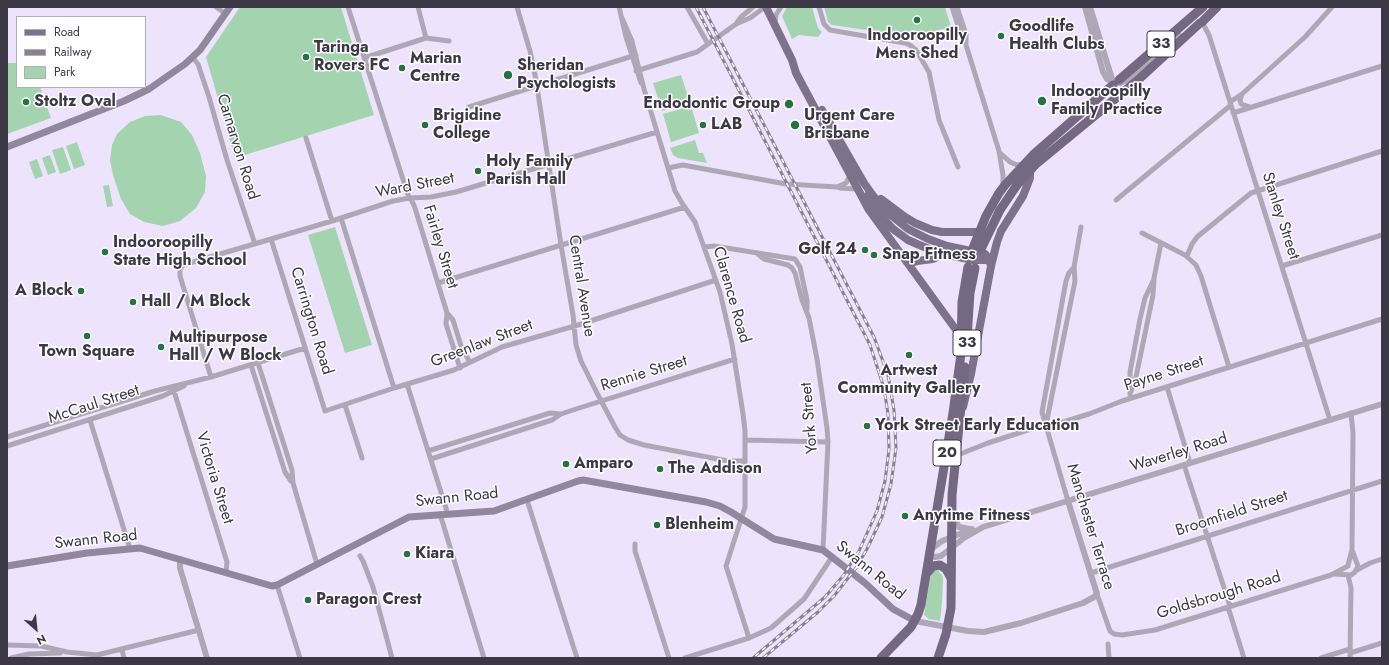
<!DOCTYPE html>
<html>
<head>
<meta charset="utf-8">
<style>
	body { margin:0 }
	#map { position:relative; width:1389px; height:665px; overflow:hidden; background:#eee3fd; font-family:Jost,sans-serif }
	canvas { display:block }
	.frame { position:absolute; inset:0; border:8px solid #3d3845; pointer-events:none }
	.legend { position:absolute; left:16px; top:16px; width:130px; height:72px; box-sizing:border-box; background:#fff; border:1px solid #b1afb5; margin:0; padding:5px 7px; list-style:none; font-size:12px; color:#3d3845 }
	.legend li { display:flex; align-items:center; gap:8px; height:20px }
	.legend b { width:20px; border:1px solid #b1afb5 }
	.north { position:absolute; left:16px; top:609px; width:40px; height:40px; -webkit-text-stroke:3px #fff; paint-order:stroke; rotate:153deg; font-size:11px; font-weight:700; line-height:16px; text-align:center; color:#3d3845 }
	.north::after { content:''; display:block; margin:auto; width:14px; height:18px; background:#3d3845; clip-path:polygon(50% 0,100% 100%,50% 72%,0 100%) }
</style>
</head>
<body>
<div id="map">
<canvas width="1389" height="665"></canvas>
<div class="frame"></div>
<ul class="legend">
<li><b style="height:5px;background:#7d728b"></b>Road</li>
<li><b style="height:5px;background:#888193"></b>Railway</li>
<li><b style="height:11px;background:#a4d4af"></b>Park</li>
</ul>
<div class="north">N</div>
</div>
<script>
const context = document.querySelector('canvas').getContext('2d');
context.lineJoin = 'round';
function fillPath(path, color) { context.fillStyle = color; context.fill(path, 'evenodd'); }
const toPath = rows => new Path2D(rows.map(r => 'M' + r).join(''));
function stroke(path, color, width, dash) { context.strokeStyle = color; context.lineWidth = width; context.lineCap = dash ? 'butt' : 'round'; context.setLineDash(dash || []); context.stroke(path); }
function label(font, color, halo, rows, align = 'center') {
  context.font = font + ' Jost,sans-serif'; context.lineWidth = 3; context.setLineDash([]); context.textBaseline = 'middle'; context.strokeStyle = halo; context.fillStyle = color; for (const [text, x, y, turn = 0] of rows) {
    context.save(); context.translate(x, y); context.rotate((+turn || 0) * Math.PI / 180); context.textAlign = isNaN(turn) ? turn : align; if (halo) context.strokeText(text, 0, 0); context.fillText(text, 0, 0); context.restore();
  }
}
const green = toPath([
	[240,7,341,7,374,115,235,158,206,57],
	[787,7,812,7,818,28,822,32,818,37,799,35,792,39,782,16],
	[824,7,945,7,951,27,914,37,832,25,828,22],
	[7,63,17,63,17,87,40,87,51,118,7,134],
	[681,75,690,102,662,111,653,83],
	[691,106,699,133,671,142,663,114],
	[161,115,181,122,192,135,200,153,206,176,205,192,196,208,180,221,163,226,144,222,130,214,121,199,113,175,110,160,112,145,117,134,130,122,145,116],
	[695,140,699,153,703,153,707,163,678,158,673,155,670,148],
	[77,142,85,165,74,169,66,146],
	[63,147,71,170,60,174,52,150],
	[50,155,56,172,48,175,42,158],
	[37,159,43,176,35,179,29,162],
	[109,185,113,206,107,207,103,186],
	[335,227,372,345,345,353,308,235],
	[939,567,939,572,942,575,943,579,942,603,940,621,929,619,924,615,931,574,933,571]
]);
const minor = toPath([
	[216,7,226,14],
	[348,7,408,195,412,201,415,208,447,313,453,320,462,349,470,362],
	[418,7,426,38],
	[517,7,530,51,536,80,561,245,573,315,576,345,581,361,597,393,615,427,620,435,628,440,644,445,728,461,744,461],
	[619,7,626,37,641,83],
	[687,7,708,44],
	[819,7,824,24,830,30,905,43,910,45,916,50,929,72,939,120,958,167],
	[952,7,961,35,966,45,999,151,1003,175,1003,187],
	[957,7,966,34,966,44],
	[622,18,632,41,644,89,675,191,682,203,695,222,720,292,732,344,743,414,745,431,745,507,726,566,749,638],
	[1202,22,1209,35,1330,420],
	[775,23,776,15,781,7],
	[736,24,741,17,753,7],
	[193,58,198,64,209,97,227,160,255,244],
	[364,58,426,38,449,41],
	[636,71,697,52,736,24,750,18,765,7],
	[1242,94,1240,100,1241,104,1250,107],
	[1230,102,1242,94,1305,37,1332,7],
	[469,107,636,55],
	[1233,113,1382,66],
	[306,138,332,221],
	[999,152,1010,162,1017,165,1024,164],
	[668,168,683,165,786,184,837,187,840,188,856,189,859,191],
	[837,187,846,183,850,175],
	[1116,200,1231,105],
	[341,218,394,388],
	[1142,233,1185,255,1196,265,1201,276,1229,367],
	[271,239,325,411,394,388,454,370,502,347,578,325,716,280],
	[704,247,714,246,795,259,800,267,807,300,807,309],
	[757,253,764,259,788,265,792,268,795,273,802,300,809,318,817,359,827,428,828,442,823,550],
	[1187,256,1192,244,1197,237,1251,193,1382,151],
	[1282,266,1382,235],
	[438,283,685,207],
	[447,313,446,324,460,368],
	[258,363,292,470,293,483,317,564],
	[251,365,285,472,291,481],
	[211,377,180,276,180,269,183,265,332,221,393,201,410,198,431,197,456,192,657,132],
	[407,384,446,508,447,514],
	[1167,387,1190,463],
	[174,391,227,562,226,573],
	[1130,393,1130,372,1140,319,1145,298,1153,281],
	[1130,394,1136,377,1153,295,1154,278,1161,243],
	[345,405,362,458],
	[90,420,130,549],
	[1046,425,1075,281,1074,267,1081,227],
	[7,437,155,391,211,377,305,348],
	[745,440,828,442],
	[7,446,163,396,184,386],
	[428,451,550,413,561,414],
	[955,456,988,443,1031,429,1060,423,1089,414,1122,401,1382,319],
	[431,459,552,420,561,414,576,409,735,359],
	[1184,465,1230,606],
	[527,500,577,658],
	[1068,501,1042,412,1066,281,1069,273,1074,267],
	[440,514,484,658],
	[635,544,635,551,669,658],
	[360,556,363,561,373,587,392,658],
	[1348,565,1352,550],
	[1357,570,1370,563,1382,559],
	[1091,573,1382,481],
	[1334,574,1351,575,1355,572,1358,566,1352,550,1353,433,1351,413],
	[1348,575,1351,588,1350,658],
	[277,585,300,658],
	[1097,594,1110,631,1114,634,1122,635,1155,630,1331,575,1348,566],
	[1228,607,1244,658],
	[1108,644,1109,658],
	[7,645,41,646,67,652,97,655,199,630],
	[122,650,124,658],
	[1350,653,1382,643],
	[11,658,29,654,60,653],
	[685,658,749,638,771,628,804,599,832,557],
	[1321,658,1350,649]
]);
const tertiary = toPath([
	[1085,7,1103,72,1107,79,1113,82,1120,83,1127,80,1180,36],
	[1090,7,1112,79],
	[954,517,959,527,970,529],
	[931,549,942,541,972,529],
	[930,555,935,557,941,556,964,538,983,527,1382,404],
	[180,559,180,568,207,658],
	[915,621,968,631,984,632,1021,623,1083,603,1094,597,1097,594,1068,501]
]);
const secondary = toPath([
	[7,147,124,101,149,89,185,64,200,50,230,7],
	[7,566,87,553,140,548,272,586,277,585,409,517,494,511,578,481,583,480,706,502,720,506,731,512,774,539,823,550,865,583,893,609,915,621]
]);
const primary = toPath([
	[766,7,792,60,796,73,869,210,962,338],
	[822,110,864,183,874,197,892,216,908,229,928,239,947,246,985,254,989,259,991,266],
	[867,196,880,215,893,229,908,240,917,244,939,253,973,260,986,260,992,257],
	[881,199,905,217,915,223,932,230,942,232,979,232],
	[909,264,917,261,933,259,937,257,939,253],
	[963,407,971,374,991,266,997,242,1001,231,1023,196,1030,178,1030,170]
]);
const trunk = toPath([
	[1202,22,1217,7],
	[1119,80,1203,7],
	[973,248,986,216,999,193,1005,185,1033,155,1113,85],
	[981,249,1000,210,1017,185,1036,164,1138,80,1200,23],
	[967,338,970,293,975,268],
	[927,573,933,566,940,565,946,569,951,578],
	[881,658,911,627,918,614,921,605,953,413,961,354,962,302,968,267],
	[938,658,946,634,951,608,952,495,965,367]
]);
const rail = toPath([
	[696,7,870,345,884,388,888,414,889,449,885,481,877,511,859,551,843,576,825,597,753,658],
	[703,7,874,337,888,375,894,410,896,448,891,484,882,517,867,549,856,568,834,596,818,612,763,658]
]);
const markers = [
	[917,20,4,"#267241"],
	[1001,36,4,"#267241"],
	[306,57,4,"#267241"],
	[402,68,4,"#267241"],
	[508,75,5,"#267241"],
	[1042,101,5,"#267241"],
	[26,102,4,"#267241"],
	[789,104,5,"#267241"],
	[425,125,4,"#267241"],
	[703,125,4,"#267241"],
	[795,125,5,"#267241"],
	[478,171,4,"#267241"],
	[865,250,4,"#267241"],
	[105,252,4,"#267241"],
	[874,255,4,"#267241"],
	[81,291,4,"#267241"],
	[133,302,4,"#267241"],
	[87,336,4,"#267241"],
	[161,347,4,"#267241"],
	[909,355,4,"#267241"],
	[867,426,4,"#267241"],
	[566,464,4,"#267241"],
	[660,469,4,"#267241"],
	[905,516,4,"#267241"],
	[657,525,4,"#267241"],
	[407,554,4,"#267241"],
	[308,600,4,"#267241"]
];
const shields = [
	[1161,44,28],
	[967,343,28],
	[947,453,28]
];
const shieldNames = [
	["33",1161,44],
	["33",967,343],
	["20",947,453]
];
const poiNames = [
	["Goodlife",1009,27],
	["Health Clubs",1009,45],
	["Indooroopilly",917,36,"center"],
	["Mens Shed",917,54,"center"],
	["Taringa",314,48],
	["Rovers FC",314,66],
	["Marian",410,59],
	["Centre",410,77],
	["Sheridan",517,66],
	["Psychologists",517,84],
	["Indooroopilly",1051,92],
	["Family Practice",1051,110],
	["Stoltz Oval",34,102],
	["Endodontic Group",780,104,"right"],
	["Brigidine",433,116],
	["College",433,134],
	["Urgent Care",804,116],
	["Brisbane",804,134],
	["LAB",711,125],
	["Holy Family",486,162],
	["Parish Hall",486,180],
	["Indooroopilly",113,243],
	["State High School",113,261],
	["Golf 24",857,250,"right"],
	["Snap Fitness",882,255],
	["A Block",73,291,"right"],
	["Hall / M Block",141,302],
	["Multipurpose",169,338],
	["Hall / W Block",169,356],
	["Town Square",87,352,"center"],
	["Artwest",909,371,"center"],
	["Community Gallery",909,389,"center"],
	["York Street Early Education",875,426],
	["Amparo",574,464],
	["The Addison",668,469],
	["Anytime Fitness",913,516],
	["Blenheim",665,525],
	["Kiara",415,554],
	["Paragon Crest",316,600]
];
const streetNames = [
	["Carnarvon Road",237,147,73],
	["Ward Street",415,186,-11],
	["Stanley Street",1280,216,72],
	["Fairley Street",440,247,73],
	["Central Avenue",581,286,81],
	["Clarence Road",731,295,74],
	["Carrington Road",311,321,73],
	["Greenlaw Street",482,344,-21],
	["Rennie Street",644,374,-17],
	["Payne Street",1164,374,-18],
	["McCaul Street",94,405,-18],
	["York Street",810,418,-95],
	["Waverley Road",1179,453,-17],
	["Victoria Street",214,478,73],
	["Swann Road",457,498,-6],
	["Broomfield Street",1232,514,-18],
	["Manchester Terrace",1090,527,73],
	["Swann Road",96,540,-6],
	["Swann Road",870,571,39],
	["Goldsbrough Road",1219,596,-17]
];
fillPath(green, '#a4d4af');
stroke(minor, '#aea8b6', 5);
stroke(tertiary, '#aea8b6', 6);
stroke(secondary, '#91889d', 7);
stroke(primary, '#7d728b', 8);
stroke(trunk, '#746883', 9);
stroke(rail, '#888193', 3);
stroke(rail, '#fff', 1.5, [4.5]);
for (const [x, y, r, color] of markers) { const dot = new Path2D(); dot.arc(x, y, r, 0, 2 * Math.PI); context.fillStyle = color; context.fill(dot); stroke(dot, '#fff', 1.5); }
for (const [x, y, w] of shields) { const box = new Path2D(); box.roundRect(x - w / 2, y - 13, w, 26, 3); context.fillStyle = '#fff'; context.fill(box); stroke(box, '#3d3845', 1); }
label('bold 15px', '#3d3845', null, shieldNames);
label('bold 16px', '#3d3845', '#fff', poiNames, 'left');
label('16px', '#3d3845', '#fff', streetNames);
</script>
</body>
</html>
